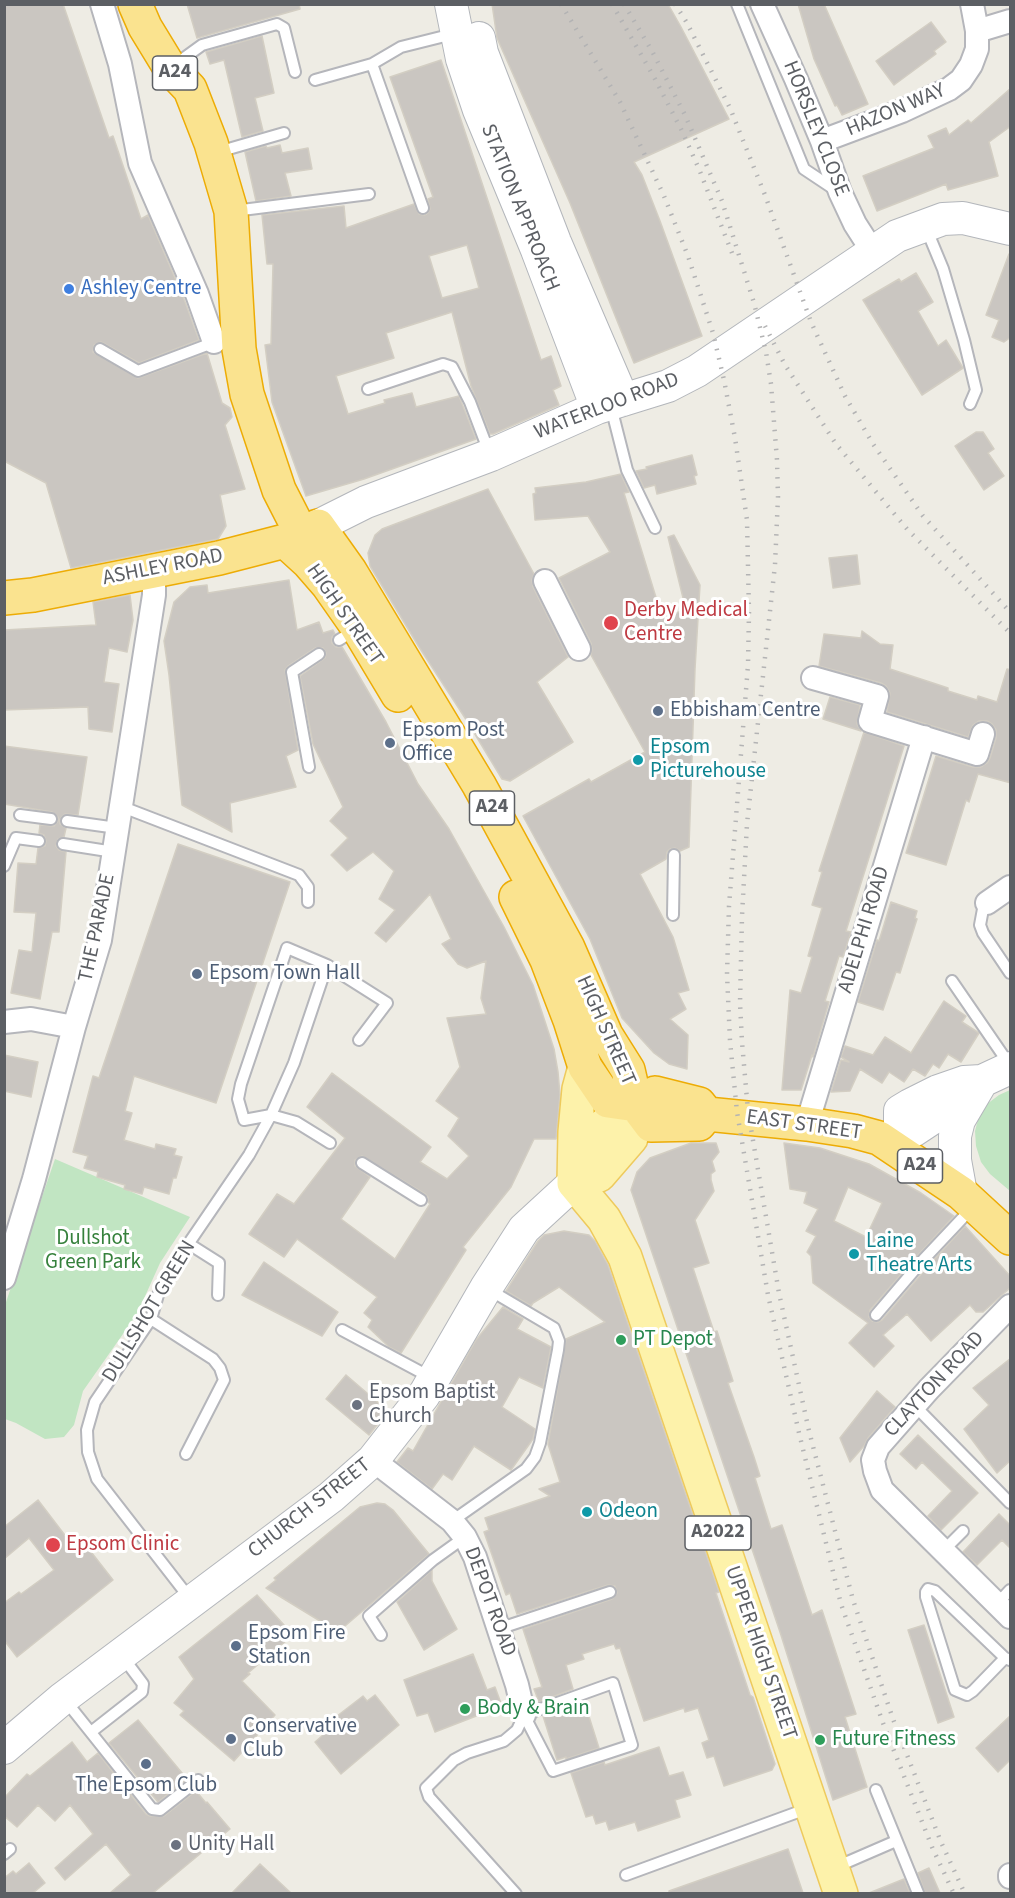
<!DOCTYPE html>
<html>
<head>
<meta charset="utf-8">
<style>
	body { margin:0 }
	#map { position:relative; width:1015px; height:1898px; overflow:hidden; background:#eeece4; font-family:"Source Sans 3",sans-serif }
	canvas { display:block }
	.frame { position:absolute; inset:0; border:6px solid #5c5f64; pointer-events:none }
</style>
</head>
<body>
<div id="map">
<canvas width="1015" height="1898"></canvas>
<div class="frame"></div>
</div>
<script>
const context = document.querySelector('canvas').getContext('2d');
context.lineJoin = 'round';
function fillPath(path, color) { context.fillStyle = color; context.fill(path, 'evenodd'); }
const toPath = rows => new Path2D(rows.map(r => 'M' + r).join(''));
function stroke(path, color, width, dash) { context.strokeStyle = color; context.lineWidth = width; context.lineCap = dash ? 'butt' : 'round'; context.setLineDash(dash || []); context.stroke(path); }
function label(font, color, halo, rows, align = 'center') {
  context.font = font + ' "Source Sans 3",sans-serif'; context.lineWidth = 6; context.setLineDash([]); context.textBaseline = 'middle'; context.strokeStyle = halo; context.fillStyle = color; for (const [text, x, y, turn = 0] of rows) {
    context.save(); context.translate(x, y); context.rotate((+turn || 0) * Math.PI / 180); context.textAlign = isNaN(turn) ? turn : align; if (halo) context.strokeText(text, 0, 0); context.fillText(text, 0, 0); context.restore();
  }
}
const green = toPath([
	[1010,1090,1010,1191,990,1174,981,1162,976,1146,975,1131,979,1116,987,1104,999,1095],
	[55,1159,190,1217,160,1263,137,1314,83,1391,74,1425,64,1437,45,1439,16,1423,5,1419,5,1305]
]);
const building = toPath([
	[4,4,63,4,109,138,113,136,141,219,148,215,184,299,199,340,139,363,101,342,94,345,93,352,138,378,207,353,222,403,230,408,232,417,225,425,245,489,220,495,226,526,218,539,71,568,46,483,4,461,4,4],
	[187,4,299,4,300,9,197,38,187,4],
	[492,4,668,4,681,27,729,119,634,162,642,175,660,221,702,336,634,363,570,203,497,38,492,4],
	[798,4,824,4,868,104,842,115,837,105,835,106,814,59,798,4],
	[931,22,946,42,934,51,936,54,894,85,876,61,931,22],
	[262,36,274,93,255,98,263,131,242,137,224,60,210,64,206,52,262,36],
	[441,60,541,360,551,356,561,386,553,390,559,405,493,434,490,434,471,386,452,312,386,333,394,358,336,376,348,414,385,403,384,400,412,393,416,407,459,396,476,439,364,479,306,496,272,402,265,345,271,344,273,264,267,264,262,215,344,206,346,228,414,204,419,214,425,215,428,213,430,209,428,199,433,197,390,77,441,60],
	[467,245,479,288,442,298,429,256,467,245],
	[1011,88,1011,126,989,142,998,176,948,190,946,184,877,211,863,176,934,148,928,136,946,128,949,135,968,120,971,123,1011,88],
	[280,145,282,153,308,148,312,169,285,173,291,196,256,201,245,152,266,146,267,148,280,145],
	[1009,254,1011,254,1011,337,1004,342,992,337,999,320,986,315,1009,254],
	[916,273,933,302,918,311,938,346,946,340,963,368,922,395,863,300,899,279,901,282,916,273],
	[976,432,983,432,994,449,988,453,1004,476,984,490,955,446,976,432],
	[692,455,697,475,694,476,696,484,657,494,655,485,644,488,636,471,647,469,646,467,692,455],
	[621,474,629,492,624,493,662,617,686,610,668,537,674,535,700,585,695,669,689,847,680,851,675,848,670,849,667,852,666,859,640,874,673,937,689,990,678,993,686,1009,670,1019,688,1035,687,1069,669,1064,654,1053,622,1018,590,939,523,816,589,779,591,782,645,752,591,655,592,649,591,643,559,578,610,552,588,516,535,520,533,494,536,493,535,488,586,482,621,474],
	[488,489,534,574,532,580,533,587,568,657,537,682,573,742,510,781,502,779,467,721,419,647,370,566,368,553,375,535,382,529,488,489],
	[857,555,860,584,833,588,829,558,857,555],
	[289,580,297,630,319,622,323,633,333,630,335,634,332,637,332,643,336,647,342,647,386,722,418,784,449,829,504,927,533,985,554,1049,558,1072,560,1095,556,1139,534,1139,511,1187,463,1247,466,1250,401,1353,389,1347,368,1327,372,1320,364,1313,377,1297,297,1239,284,1257,249,1234,277,1194,294,1204,345,1138,307,1107,332,1073,431,1147,420,1162,447,1179,469,1156,448,1136,459,1118,436,1101,460,1067,447,1018,486,1014,481,998,486,961,467,968,458,964,442,944,451,939,430,894,386,942,375,933,395,910,379,899,394,871,373,852,347,871,331,855,348,838,330,821,343,807,313,744,300,676,325,658,326,653,323,648,315,648,288,666,285,670,298,750,286,756,296,787,230,803,232,832,182,805,169,675,164,641,174,602,190,587,207,585,208,593,289,580],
	[362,1156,425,1194,428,1197,428,1202,430,1204,395,1259,341,1219,370,1177,355,1166,355,1160,362,1156],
	[130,595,133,620,127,652,109,648,104,682,119,684,112,732,89,729,88,707,4,710,4,630,96,625,93,602,130,595],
	[862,631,880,644,893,645,890,669,933,683,948,688,948,691,977,700,978,696,997,702,1007,669,1011,670,1011,783,978,774,969,802,966,800,946,865,906,853,936,756,973,767,981,767,987,763,990,758,996,738,996,730,992,724,987,721,979,721,973,725,968,737,887,712,890,693,886,686,881,683,819,666,824,634,861,638,862,631],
	[830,697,860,705,857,724,861,731,823,719,830,697],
	[864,732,904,746,846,931,851,932,843,957,839,956,825,1001,829,1002,813,1057,812,1055,801,1090,782,1090,790,990,801,993,812,957,808,956,822,908,812,905,822,872,819,871,864,732],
	[4,746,87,757,78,815,65,814,60,819,60,824,66,828,64,837,58,839,56,846,59,850,66,852,59,932,52,932,40,999,11,993,19,950,32,952,36,913,14,912,18,863,36,864,38,848,45,846,46,841,44,835,39,833,40,825,54,826,58,821,58,817,52,812,4,804,4,746],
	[178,844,290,882,216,1103,134,1076,125,1111,132,1113,124,1140,155,1149,156,1144,176,1149,174,1155,182,1157,176,1178,173,1178,169,1194,144,1187,142,1194,124,1189,125,1185,97,1177,98,1172,84,1168,88,1156,73,1152,93,1076,99,1078,178,844],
	[891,902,917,911,915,918,917,919,900,973,896,972,883,1010,858,1002,877,940,879,941,891,902],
	[944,1001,966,1016,962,1022,979,1033,961,1062,948,1054,939,1068,933,1064,925,1076,913,1069,904,1082,889,1072,882,1083,860,1069,850,1091,831,1092,841,1060,849,1062,841,1057,845,1046,873,1055,885,1037,911,1053,944,1001],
	[4,1055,38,1062,31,1097,4,1091,4,1055],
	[691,1143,716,1143,719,1152,712,1161,715,1171,711,1174,711,1180,714,1191,695,1220,709,1263,693,1268,714,1332,717,1331,733,1381,728,1383,754,1457,760,1476,755,1478,771,1529,782,1525,812,1615,822,1610,856,1714,845,1717,867,1787,833,1800,780,1632,631,1190,637,1172,650,1158,691,1143],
	[784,1143,820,1148,869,1164,921,1193,954,1216,918,1255,870,1310,869,1317,872,1321,878,1322,882,1320,929,1265,965,1226,1011,1277,1011,1287,983,1312,976,1312,970,1305,931,1341,907,1314,883,1335,894,1346,874,1367,849,1343,868,1323,813,1283,811,1256,807,1252,816,1236,806,1231,818,1209,804,1203,807,1192,790,1189,784,1143],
	[848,1187,882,1203,866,1237,834,1221,848,1187],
	[564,1231,589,1235,595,1241,608,1265,719,1592,716,1593,750,1695,753,1697,775,1764,772,1770,724,1786,714,1756,707,1758,702,1743,709,1740,698,1708,685,1712,684,1708,644,1721,620,1648,616,1649,614,1644,582,1654,584,1659,566,1665,573,1689,539,1702,534,1689,542,1687,523,1629,612,1599,617,1593,615,1586,608,1585,517,1614,510,1593,506,1595,484,1532,489,1530,485,1518,550,1496,539,1489,560,1482,548,1444,566,1339,605,1322,559,1287,533,1303,531,1306,506,1291,538,1241,544,1235,564,1231],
	[264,1262,338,1312,322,1336,242,1295,264,1262],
	[503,1307,523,1319,517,1329,551,1347,543,1388,519,1377,502,1407,535,1429,533,1439,511,1470,474,1446,452,1480,443,1474,432,1489,397,1462,408,1448,413,1451,476,1340,503,1307],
	[1011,1358,1011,1460,997,1473,964,1429,989,1405,973,1388,1011,1358],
	[346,1375,388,1411,369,1435,326,1399,346,1375],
	[877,1391,895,1407,868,1438,864,1446,850,1462,840,1438,877,1391],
	[918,1435,978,1493,941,1530,928,1516,952,1491,922,1462,916,1469,900,1454,918,1435],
	[38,1500,80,1555,88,1548,113,1580,17,1657,4,1640,4,1603,19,1592,21,1594,54,1570,29,1538,4,1559,4,1527,38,1500],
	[377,1503,385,1504,393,1510,429,1554,338,1632,266,1588,276,1580,274,1578,360,1507,377,1503],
	[999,1514,1011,1526,1011,1549,1002,1540,977,1565,963,1552,999,1514],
	[432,1570,432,1581,457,1629,424,1650,397,1602,432,1570],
	[257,1595,293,1635,248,1673,250,1674,242,1681,275,1715,234,1761,180,1715,184,1711,174,1703,194,1679,179,1657,257,1595],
	[924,1625,954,1717,938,1723,908,1630,924,1625],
	[473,1654,487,1690,495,1687,502,1706,435,1732,428,1713,417,1716,404,1680,473,1654],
	[375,1695,399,1725,341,1774,315,1742,323,1735,319,1730,363,1696,367,1701,375,1695],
	[577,1704,579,1709,586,1707,599,1748,566,1759,566,1757,557,1760,543,1716,577,1704],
	[1011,1715,1011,1759,998,1772,976,1748,1011,1715],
	[138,1720,187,1779,158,1802,109,1743,138,1720],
	[72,1742,87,1762,98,1753,146,1814,150,1816,164,1816,196,1791,206,1803,207,1802,230,1829,153,1893,110,1893,131,1875,106,1844,65,1880,55,1868,93,1834,70,1805,55,1821,38,1805,17,1827,4,1816,4,1798,27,1774,30,1776,72,1742],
	[659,1747,669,1776,683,1772,691,1795,675,1800,680,1817,638,1831,635,1822,609,1830,606,1821,596,1824,593,1815,586,1817,571,1773,604,1762,605,1765,659,1747],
	[788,1849,803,1893,669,1893,669,1891,788,1849],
	[29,1863,45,1883,33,1893,4,1893,4,1878,13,1871,16,1874,29,1863],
	[260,1864,291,1893,232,1893,260,1864],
	[929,1868,940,1893,925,1893,918,1873,929,1868],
	[904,1879,910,1893,869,1893,904,1879]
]);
const lane = toPath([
	[737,4,804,169,837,191],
	[372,64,423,208],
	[173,66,202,45,277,24,284,28,295,72],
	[315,80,372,64,401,47,453,34],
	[218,152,284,133],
	[234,211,369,194],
	[926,228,943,269,964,340,976,390,970,404],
	[100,349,138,371,215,342],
	[368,389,443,364,452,367,470,402,489,452],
	[611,407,627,470,655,528],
	[339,640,355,630],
	[309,767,292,672,319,654],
	[120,806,299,875,308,887,308,902],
	[20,815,51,819],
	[67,821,117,828],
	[63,844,114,852],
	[4,866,16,838,39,841],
	[987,903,983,909,980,925,983,933,1010,973],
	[673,915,674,855],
	[327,965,387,1003,359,1040],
	[952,981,1009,1064],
	[362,1163,421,1200],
	[189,1244,219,1263,218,1295],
	[876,1315,923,1260,972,1208],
	[151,1319,213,1359,220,1368,224,1380,186,1454],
	[342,1330,430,1377],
	[914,1405,1010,1503],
	[452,1521,526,1469,535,1457,540,1443,558,1350,559,1341,554,1328,488,1289],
	[943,1551,963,1531],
	[191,1600,97,1479,88,1452,87,1430,95,1402,151,1319,158,1295,176,1262,249,1155,271,1115,294,1063,327,965,287,948,241,1084,238,1099,244,1120,271,1115,296,1122,330,1143],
	[997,1604,1010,1590],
	[498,1629,610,1592],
	[381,1635,369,1616,433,1560,465,1537],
	[1005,1658,973,1691,967,1695,955,1690,926,1597,926,1592,928,1589,935,1591,1005,1658,1010,1660],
	[65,1700,152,1809,160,1810,198,1780],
	[91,1732,142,1692,143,1684,122,1656],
	[876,1790,918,1893],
	[4,1854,10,1849],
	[836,1867,896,1841],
	[626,1875,809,1808],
	[516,1894,429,1797,426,1788,454,1760,467,1753,504,1741,517,1730,524,1715,613,1683,632,1745,553,1771,524,1715]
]);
const street = toPath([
	[102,4,120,64,140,163,197,294,214,342],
	[762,4,796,79,822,141,840,192,855,224,873,252],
	[977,31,1010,21],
	[822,141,902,111,949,89,961,80,971,65,977,49,977,31,972,4],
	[545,581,579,649],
	[813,678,877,696,870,721,977,754,983,734],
	[987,903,1010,887],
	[4,1022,31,1019,74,1027],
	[807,1124,924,737],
	[4,1278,34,1179,74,1027,100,940,154,595,154,570],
	[1010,1306,929,1389,878,1447,873,1460,875,1471,882,1490,1010,1617],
	[373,1460,452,1521,465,1537,475,1557,517,1685,524,1715],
	[1010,1875,1010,1877]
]);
const secondary = toPath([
	[451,4,462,59,479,110,537,250,597,408],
	[479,38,482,53,555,242,623,400],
	[318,526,366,502,491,455,597,408,668,386,697,371,897,236,943,219,963,218,1010,229],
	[900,1126,900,1111,910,1105,938,1091,964,1082,982,1081,1010,1068],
	[900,1126,913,1131,966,1096],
	[961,1193,955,1160,955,1136,959,1120,982,1081],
	[4,1748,63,1698,331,1497,373,1460,424,1395,486,1288,524,1229,574,1183]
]);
const primary = toPath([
	[577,1173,582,1154,609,1120,636,1105],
	[574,1183,604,1219,625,1257,841,1894],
	[574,1183,575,1132,579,1089,585,1067],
	[574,1183,599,1175,631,1138,636,1105]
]);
const highway = toPath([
	[135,4,145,27,170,68,190,89,211,143,231,211,239,349,247,394,279,490,301,533],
	[285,541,308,562,328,585,356,625,398,695],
	[4,598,33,595,219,558,285,541,318,526,350,571,479,785,568,948,606,1035,628,1070,636,1105,651,1125,699,1124,707,1114],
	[516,897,547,960,570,1020,585,1067,608,1101,636,1105],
	[636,1105,655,1093,699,1104,707,1114,807,1124,853,1131,879,1138,961,1193,1010,1238]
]);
const rail = toPath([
	[561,4,620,102,664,196,688,256,713,333,724,380,735,438,747,520,749,613,748,665,729,906,727,974,730,1041,737,1112,768,1295,799,1433,841,1604,883,1723,932,1847,954,1894],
	[612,4,655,79,682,131,699,169,732,253],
	[624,4,652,51,685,115,722,201,754,303,766,352,771,384,777,460,778,497,775,565,747,824,742,916,740,1003,742,1042,748,1111,779,1293,809,1431,853,1600,893,1719,941,1842,965,1894],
	[675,4,687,23,730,108,765,195,811,322,845,396,873,444,923,516,1010,612],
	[765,326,785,365,836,444,907,529,1010,633]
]);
const markers = [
	[69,289,6,"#3f7fe0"],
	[611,623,8,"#e0444e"],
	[658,711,6,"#5c6f8a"],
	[390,743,6,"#5c6f8a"],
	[638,760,6,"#0f9aa8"],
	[197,974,6,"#5c6f8a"],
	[854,1254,6,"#0f9aa8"],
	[621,1340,6,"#2e9e5b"],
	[357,1405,6,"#6b7280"],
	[587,1512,6,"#0f9aa8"],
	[53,1545,8,"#e0444e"],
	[236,1646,6,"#5c6f8a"],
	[465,1709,6,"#2e9e5b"],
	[231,1739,6,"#5c6f8a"],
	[820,1740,6,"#2e9e5b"],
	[146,1764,6,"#5c6f8a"],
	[176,1845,6,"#6b7280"]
];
const shields = [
	[175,73,45],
	[492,808,45],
	[920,1166,45],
	[718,1533,66]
];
const shieldNames = [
	["A24",175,73],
	["A24",492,808],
	["A24",920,1166],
	["A2022",718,1533]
];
const streetNames = [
	["HAZON WAY",896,111,-23],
	["HORSLEY CLOSE",815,129,68],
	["STATION APPROACH",519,208,68],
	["WATERLOO ROAD",607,407,-21],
	["ASHLEY ROAD",163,568,-11],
	["HIGH STREET",344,615,55],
	["THE PARADE",98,928,-78],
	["ADELPHI ROAD",865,930,-73],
	["HIGH STREET",605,1031,66],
	["EAST STREET",804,1126,8],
	["DULLSHOT GREEN",150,1312,-59],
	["CLAYTON ROAD",935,1385,-47],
	["CHURCH STREET",310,1509,-38],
	["DEPOT ROAD",489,1602,70],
	["UPPER HIGH STREET",760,1653,71]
];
const shopNames = [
	["Ashley Centre",81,289]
];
const healthNames = [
	["Derby Medical",624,611],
	["Centre",624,635],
	["Epsom Clinic",66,1545]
];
const serviceNames = [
	["Ebbisham Centre",670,711],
	["Epsom Post",402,731],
	["Office",402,755],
	["Epsom Town Hall",209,974],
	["Epsom Fire",248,1634],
	["Station",248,1658],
	["Conservative",243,1727],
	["Club",243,1751],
	["The Epsom Club",146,1786,"center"]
];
const cultureNames = [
	["Epsom",650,748],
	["Picturehouse",650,772],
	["Laine",866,1242],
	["Theatre Arts",866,1266],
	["Odeon",599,1512]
];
const parkNames = [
	["Dullshot",93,1239],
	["Green Park",93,1263]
];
const leisureNames = [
	["PT Depot",633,1340],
	["Body & Brain",477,1709],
	["Future Fitness",832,1740]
];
const worshipNames = [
	["Epsom Baptist",369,1393],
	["Church",369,1417],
	["Unity Hall",188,1845]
];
fillPath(green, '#c1e5c2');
fillPath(building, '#cac6c1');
stroke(building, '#d3cec3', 1.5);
stroke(lane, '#b5b6bb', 14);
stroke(street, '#b5b6bb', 26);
stroke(secondary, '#b3b6bb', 34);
stroke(primary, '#eeca5d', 36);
stroke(highway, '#edac05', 36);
stroke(lane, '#fff', 10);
stroke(street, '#fff', 22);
stroke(secondary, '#fff', 32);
stroke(primary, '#fdf2aa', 33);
stroke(highway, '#fae38f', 33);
stroke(rail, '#b3b3b4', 4.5, [1.5, 8]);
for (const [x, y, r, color] of markers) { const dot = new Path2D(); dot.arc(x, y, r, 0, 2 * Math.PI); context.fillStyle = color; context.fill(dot); stroke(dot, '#fff', 2); }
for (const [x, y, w] of shields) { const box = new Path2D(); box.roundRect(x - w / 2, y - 17, w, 34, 4.5); context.fillStyle = '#fff'; context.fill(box); stroke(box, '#5c5f64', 1.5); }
label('bold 20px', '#5c5f64', null, shieldNames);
label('21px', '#5c5f64', '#fff', streetNames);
label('21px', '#366cbe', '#fff', shopNames, 'left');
label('21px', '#be3a42', '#fff', healthNames, 'left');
label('21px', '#4e5e75', '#fff', serviceNames, 'left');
label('21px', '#0d838f', '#fff', cultureNames, 'left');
label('21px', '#36813c', '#fff', parkNames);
label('21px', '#27864d', '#fff', leisureNames, 'left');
label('21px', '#5b616d', '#fff', worshipNames, 'left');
</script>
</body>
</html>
